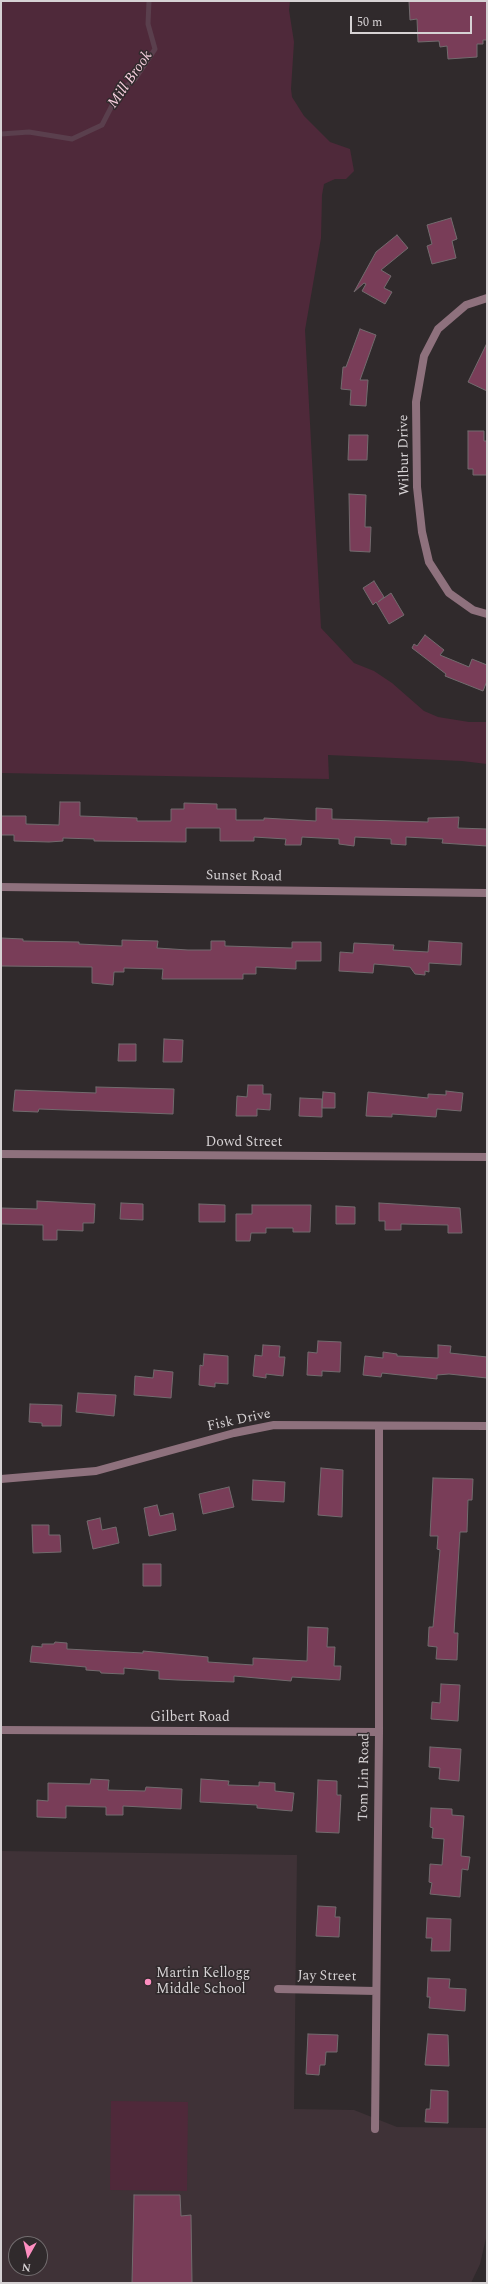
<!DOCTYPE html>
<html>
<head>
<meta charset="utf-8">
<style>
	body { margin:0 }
	#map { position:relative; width:488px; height:2284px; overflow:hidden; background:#302a2c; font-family:Spectral,serif }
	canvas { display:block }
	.frame { position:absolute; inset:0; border:2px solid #d6d2d4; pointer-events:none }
	.north { position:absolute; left:8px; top:2236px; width:40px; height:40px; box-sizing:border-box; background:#302a2c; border:1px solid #726d6f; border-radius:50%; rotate:188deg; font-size:11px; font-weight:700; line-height:16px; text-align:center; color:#d6d2d4 }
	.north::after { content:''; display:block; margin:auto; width:14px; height:18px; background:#fd8ec0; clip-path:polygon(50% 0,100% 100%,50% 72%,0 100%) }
	.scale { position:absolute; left:350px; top:16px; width:122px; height:18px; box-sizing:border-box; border:2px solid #d6d2d4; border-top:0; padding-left:5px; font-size:12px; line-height:14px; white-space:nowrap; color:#d6d2d4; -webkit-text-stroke:3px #302a2c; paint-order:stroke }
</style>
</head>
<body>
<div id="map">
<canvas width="488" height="2284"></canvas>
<div class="frame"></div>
<div class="north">N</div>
<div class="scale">50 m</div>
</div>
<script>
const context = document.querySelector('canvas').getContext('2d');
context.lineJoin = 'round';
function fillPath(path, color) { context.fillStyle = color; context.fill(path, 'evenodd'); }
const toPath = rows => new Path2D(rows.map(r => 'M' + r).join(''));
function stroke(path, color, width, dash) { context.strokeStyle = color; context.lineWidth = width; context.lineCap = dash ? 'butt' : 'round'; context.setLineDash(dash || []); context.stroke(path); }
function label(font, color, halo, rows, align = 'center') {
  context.font = font + ' Spectral,serif'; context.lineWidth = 3; context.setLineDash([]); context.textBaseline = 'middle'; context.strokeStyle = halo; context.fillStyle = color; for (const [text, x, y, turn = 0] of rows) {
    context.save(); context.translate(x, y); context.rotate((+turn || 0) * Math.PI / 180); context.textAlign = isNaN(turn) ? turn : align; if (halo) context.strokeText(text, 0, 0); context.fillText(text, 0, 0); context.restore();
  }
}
const built = toPath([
	[1,1851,297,1855,294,2109,354,2110,397,2127,487,2128,487,2234,480,2264,471,2283,1,2283],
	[16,2244,40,2244,40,2268,16,2268]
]);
const green = toPath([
	[1,1,290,1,289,10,294,42,291,89,292,97,304,116,330,142,350,149,354,171,346,179,335,179,324,184,322,195,321,238,305,330,321,628,354,663,374,671,392,683,424,711,438,717,469,722,487,722,487,764,462,761,328,755,329,779,1,773],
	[111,2101,188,2102,187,2191,110,2190]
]);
const stream = toPath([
	[1,134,29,132,72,139,102,125,119,92,135,79,155,49,148,24,149,1]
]);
const building = toPath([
	[409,1,487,1,487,40,483,40,483,44,477,44,477,57,448,59,447,46,440,47,439,41,418,42,417,19,410,20,409,1],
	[451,218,457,239,452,241,456,258,432,264,427,246,432,244,427,225,451,218],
	[397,235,408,248,381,270,391,276,384,288,392,292,385,304,362,291,366,284,364,283,354,292,376,252,397,235],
	[360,329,376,335,360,380,368,380,366,406,350,405,351,390,341,389,343,367,346,367,360,329],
	[487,343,487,391,468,382,487,343],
	[468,431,484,431,484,441,487,441,487,475,473,475,473,469,468,469,468,431],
	[349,435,368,435,367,460,348,460,349,435],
	[349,494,366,495,365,527,371,527,370,552,350,551,349,494],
	[374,581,384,597,378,602,391,593,404,615,389,624,376,602,373,605,363,588,374,581],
	[425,635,444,650,440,655,469,667,472,659,487,665,487,681,483,691,445,676,446,674,412,648,414,644,417,646,425,635],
	[60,802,80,802,80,816,137,818,137,821,171,821,171,809,184,809,184,803,217,804,217,809,236,809,236,820,264,820,264,818,316,821,316,808,332,809,332,819,428,822,428,818,459,817,458,828,487,829,487,846,442,843,443,839,406,837,406,845,391,844,391,839,355,837,354,846,339,844,339,839,302,837,301,845,285,845,286,839,254,837,254,841,220,841,220,828,186,828,186,842,94,841,94,839,63,838,63,841,49,842,14,841,14,835,1,835,1,816,26,816,26,824,59,825,60,802],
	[1,938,23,939,23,941,79,942,79,944,122,946,122,940,158,941,157,948,188,950,211,950,211,941,225,941,225,946,292,948,292,942,321,942,321,961,296,961,296,969,256,967,256,974,243,974,243,979,162,979,163,969,124,968,124,972,114,972,113,985,92,983,92,967,1,966,1,938],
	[429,941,462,943,461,965,429,963,429,972,425,971,425,975,415,974,410,967,374,964,373,973,339,971,340,952,353,953,354,943,394,945,393,950,428,952,429,941],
	[164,1039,183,1040,182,1062,163,1062,164,1039],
	[119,1044,136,1044,136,1061,118,1061,119,1044],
	[248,1085,263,1085,263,1094,271,1094,270,1110,257,1109,257,1116,236,1116,237,1096,247,1097,248,1085],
	[96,1087,174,1089,173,1114,39,1109,38,1112,13,1111,15,1090,96,1093,96,1087],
	[446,1091,463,1093,461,1111,437,1109,436,1117,392,1114,392,1117,366,1116,368,1092,428,1098,428,1094,446,1095,446,1091],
	[323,1092,335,1093,335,1108,322,1108,323,1092],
	[300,1098,322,1099,322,1117,299,1116,300,1098],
	[37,1201,95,1204,94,1223,83,1223,83,1231,57,1230,57,1240,43,1240,43,1225,1,1224,1,1208,37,1209,37,1201],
	[121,1203,143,1204,143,1220,120,1219,121,1203],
	[379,1203,460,1208,462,1233,448,1233,448,1225,401,1224,401,1230,385,1230,385,1221,379,1221,379,1203],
	[199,1204,225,1205,225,1222,199,1222,199,1204],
	[252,1205,311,1205,310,1232,293,1232,293,1228,266,1228,266,1233,251,1233,250,1241,236,1241,236,1214,252,1214,252,1205],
	[336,1206,355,1207,355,1224,336,1224,336,1206],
	[318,1341,341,1342,340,1372,322,1371,322,1376,307,1375,308,1352,317,1353,318,1341],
	[263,1345,280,1346,279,1357,285,1357,283,1376,266,1374,266,1378,253,1376,255,1355,262,1356,263,1345],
	[438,1345,451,1346,450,1353,487,1357,487,1378,449,1374,437,1375,437,1379,382,1373,381,1377,363,1375,365,1356,383,1358,383,1352,397,1354,397,1356,438,1358,438,1345],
	[204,1354,228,1356,228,1384,215,1383,215,1387,199,1385,200,1365,203,1366,204,1354],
	[154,1370,173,1372,171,1398,134,1395,135,1376,153,1378,154,1370],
	[78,1393,116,1395,114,1416,76,1412,78,1393],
	[30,1404,62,1405,61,1426,42,1426,42,1423,29,1422,30,1404],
	[321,1468,343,1470,342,1517,318,1515,321,1468],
	[433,1478,473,1479,472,1500,468,1500,467,1532,460,1532,454,1633,458,1633,457,1660,436,1659,437,1647,428,1646,429,1627,433,1627,440,1550,437,1549,438,1536,430,1536,433,1478],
	[253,1480,285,1482,284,1502,252,1500,253,1480],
	[229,1487,234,1507,203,1514,199,1494,229,1487],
	[157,1505,160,1516,173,1513,176,1530,149,1536,144,1508,157,1505],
	[100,1518,102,1530,116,1527,119,1543,93,1549,87,1521,100,1518],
	[32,1525,49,1525,49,1535,60,1535,61,1552,33,1553,32,1525],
	[143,1564,161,1564,161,1586,143,1586,143,1564],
	[308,1627,328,1628,327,1647,335,1647,334,1666,341,1666,340,1680,292,1677,291,1681,234,1676,234,1682,177,1680,159,1679,159,1671,124,1668,124,1674,101,1673,100,1671,86,1670,86,1667,30,1662,32,1646,42,1647,42,1644,54,1644,55,1642,67,1643,67,1649,143,1653,143,1651,208,1657,208,1662,253,1665,253,1658,307,1661,308,1627],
	[441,1684,460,1685,458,1721,431,1719,432,1702,440,1703,441,1684],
	[430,1747,461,1749,459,1781,439,1779,440,1768,429,1767,430,1747],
	[91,1779,109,1780,108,1790,145,1791,146,1787,182,1789,181,1809,123,1806,123,1815,106,1815,106,1807,66,1806,66,1818,37,1817,37,1800,48,1801,48,1783,90,1784,91,1779],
	[201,1779,229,1781,228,1785,259,1786,259,1782,275,1783,275,1791,294,1793,292,1811,257,1808,257,1805,200,1802,201,1779],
	[318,1780,337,1781,337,1795,341,1795,339,1833,316,1832,318,1780],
	[431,1808,452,1809,452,1815,464,1816,461,1856,470,1857,468,1870,462,1869,460,1897,430,1894,432,1883,429,1882,430,1864,442,1865,444,1839,432,1838,433,1828,430,1827,431,1808],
	[318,1906,336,1907,335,1917,340,1917,339,1937,316,1936,318,1906],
	[427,1918,451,1919,450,1951,431,1951,432,1938,426,1938,427,1918],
	[428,1978,450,1979,449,1988,466,1989,465,2011,429,2008,430,1997,427,1997,428,1978],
	[308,2034,338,2035,337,2052,326,2052,325,2065,320,2065,319,2075,306,2074,308,2034],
	[428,2034,448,2035,449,2066,425,2065,428,2034],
	[431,2090,448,2091,448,2123,425,2122,426,2109,430,2109,431,2090],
	[134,2195,180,2195,181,2216,191,2215,192,2283,132,2283,134,2195]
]);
const street = toPath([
	[487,298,466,305,438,329,424,356,416,402,417,487,422,532,429,562,449,593,473,610,487,614],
	[1,887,487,893],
	[1,1154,487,1157],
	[1,1479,96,1471,234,1433,274,1425,487,1426],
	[1,1730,379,1732],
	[278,1989,376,1991],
	[375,2129,379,1732,379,1426]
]);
const markers = [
	[148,1982,4,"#fd8ec0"]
];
const streetNames = [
	["Wilbur Drive",405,455,-91],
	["Sunset Road",244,877,1],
	["Dowd Street",244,1143],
	["Fisk Drive",239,1421,-12],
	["Gilbert Road",190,1718],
	["Tom Lin Road",365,1777,-89],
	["Jay Street",327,1977,1]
];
const poiNames = [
	["Martin Kellogg",156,1974],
	["Middle School",156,1990]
];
const waterNames = [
	["Mill Brook",131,80,-55]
];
fillPath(built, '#3f3237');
fillPath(green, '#4f293a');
stroke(stream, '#5a3f4d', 5);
fillPath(building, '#793d58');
stroke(building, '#726b6e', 1);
stroke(street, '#8e717d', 8);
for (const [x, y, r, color] of markers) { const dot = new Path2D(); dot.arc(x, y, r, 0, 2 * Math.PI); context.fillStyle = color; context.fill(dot); stroke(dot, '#302a2c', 1.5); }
label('14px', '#d6d2d4', '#302a2c', streetNames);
label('14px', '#d6d2d4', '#302a2c', poiNames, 'left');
label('italic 15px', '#f7d0df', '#302a2c', waterNames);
</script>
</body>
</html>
